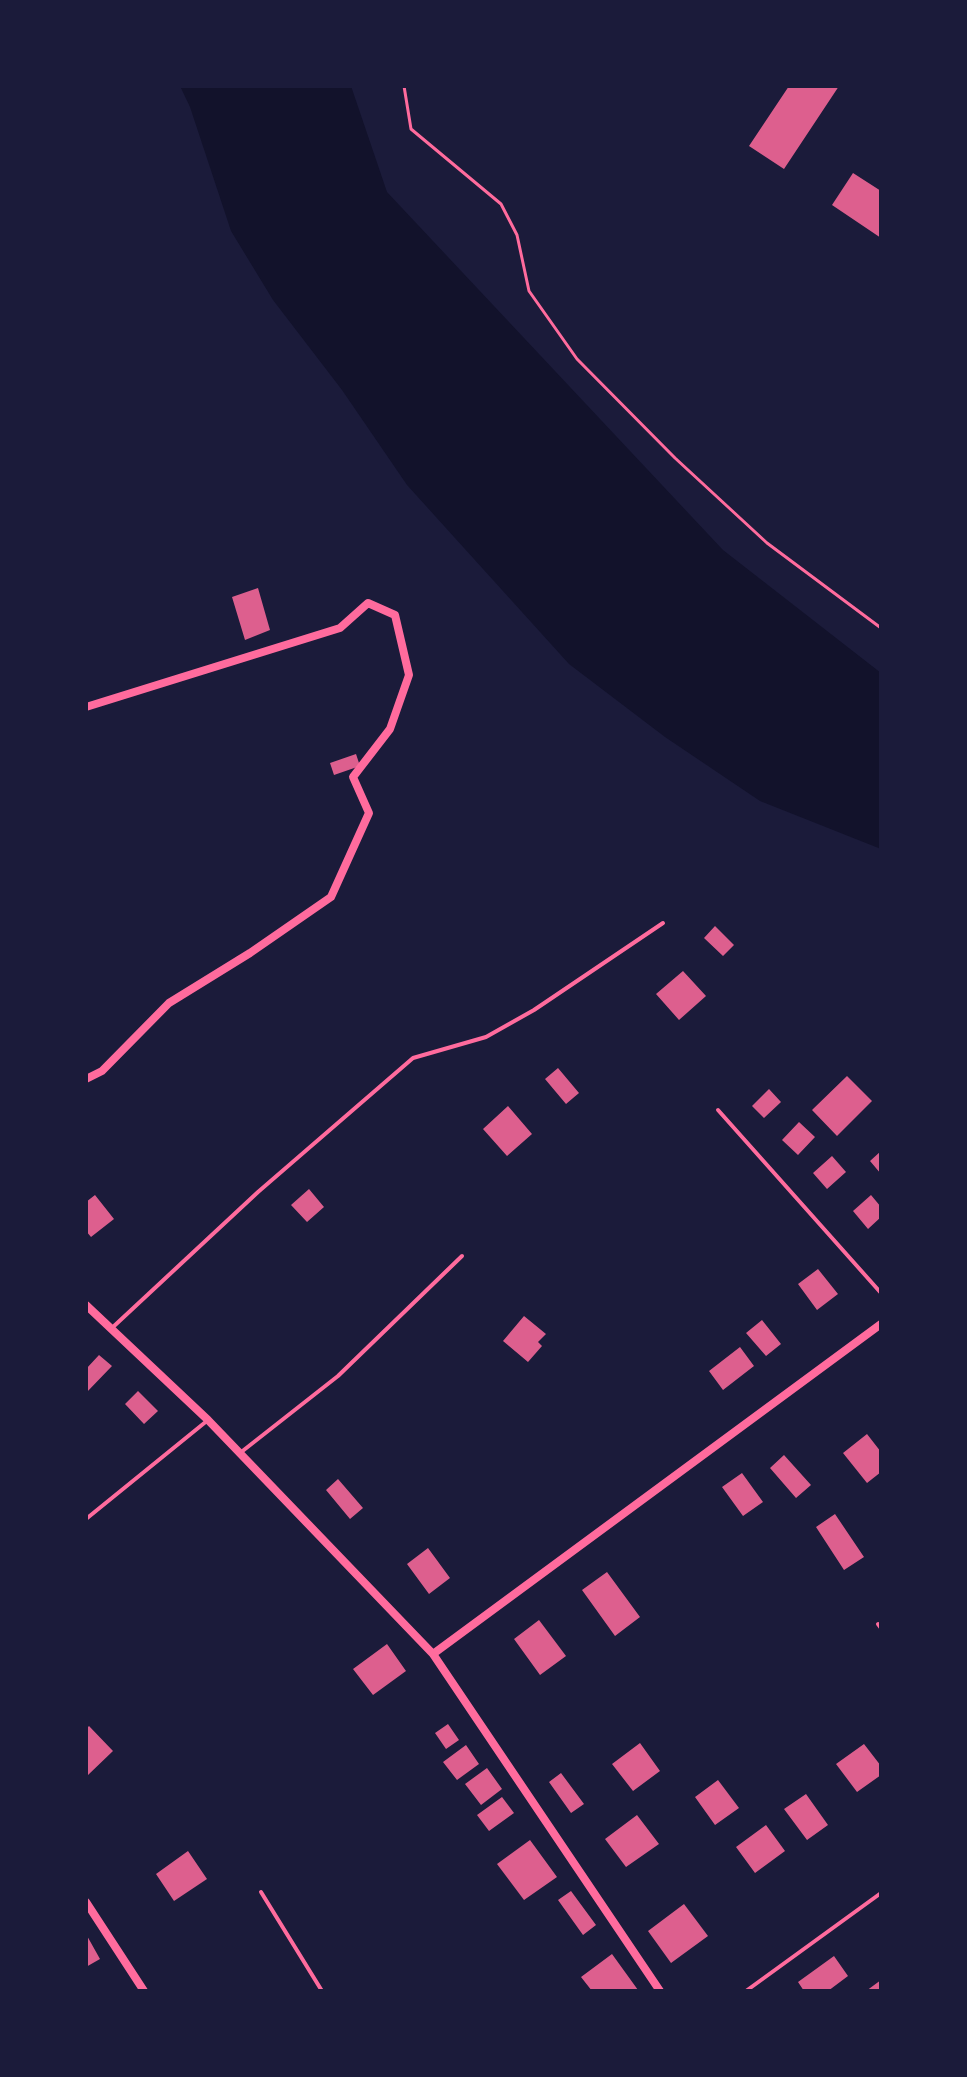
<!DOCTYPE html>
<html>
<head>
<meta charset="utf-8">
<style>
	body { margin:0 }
	#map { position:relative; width:967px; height:2077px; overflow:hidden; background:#1b1b3a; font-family:"Golos Text",sans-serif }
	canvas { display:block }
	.frame { position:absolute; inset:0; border:88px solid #1b1b3a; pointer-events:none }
</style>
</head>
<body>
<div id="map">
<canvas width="967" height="2077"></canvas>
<div class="frame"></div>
</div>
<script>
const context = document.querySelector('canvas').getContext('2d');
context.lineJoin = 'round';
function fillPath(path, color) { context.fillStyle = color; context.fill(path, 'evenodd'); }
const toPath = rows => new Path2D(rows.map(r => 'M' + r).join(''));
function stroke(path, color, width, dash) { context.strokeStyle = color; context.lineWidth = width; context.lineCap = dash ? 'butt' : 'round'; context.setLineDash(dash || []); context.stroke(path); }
const water = toPath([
	[180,86,351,86,387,192,723,550,881,673,881,849,760,801,665,737,569,664,407,485,342,390,273,300,231,231,190,107]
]);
const building = toPath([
	[789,86,839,86,784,169,749,146],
	[853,173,881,191,881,238,832,205],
	[258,588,270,630,245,640,232,597],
	[356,754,360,766,334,775,330,763],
	[715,926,734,945,723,956,704,938],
	[683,971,706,996,679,1020,656,994],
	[558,1068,579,1093,566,1104,545,1079],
	[847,1076,872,1101,837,1136,812,1110],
	[769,1089,781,1102,764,1118,752,1106],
	[508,1106,532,1134,507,1156,483,1129],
	[799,1122,815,1137,798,1155,782,1140],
	[881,1151,881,1174,870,1161],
	[832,1156,846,1172,827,1189,813,1173],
	[309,1189,324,1207,307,1222,291,1205],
	[95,1195,114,1219,91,1237,86,1231,86,1202],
	[871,1195,881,1207,881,1217,868,1229,853,1211],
	[818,1269,838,1294,817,1310,798,1284],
	[524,1316,546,1334,538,1342,542,1346,528,1362,503,1341],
	[762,1320,781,1344,766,1356,746,1333],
	[740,1347,754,1366,723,1390,709,1371],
	[99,1355,112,1366,86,1393,86,1369],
	[138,1391,158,1411,144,1424,125,1404],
	[867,1434,881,1452,881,1472,867,1483,843,1453],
	[784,1455,811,1485,796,1498,770,1468],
	[742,1473,763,1502,743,1516,722,1487],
	[338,1479,363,1508,350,1519,326,1490],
	[835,1514,864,1557,844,1570,816,1527],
	[428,1548,450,1578,429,1594,407,1564],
	[607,1572,640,1617,615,1636,582,1590],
	[539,1620,566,1656,540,1675,514,1639],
	[387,1644,406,1671,373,1695,353,1669],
	[448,1724,459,1740,446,1749,435,1733],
	[89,1726,113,1751,88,1775,86,1729],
	[640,1743,660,1771,633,1791,612,1764],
	[864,1744,881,1766,881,1775,857,1792,836,1764],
	[466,1745,479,1764,457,1780,443,1762],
	[487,1768,502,1789,481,1805,465,1784],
	[561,1773,584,1804,571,1813,549,1782],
	[718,1780,739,1808,715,1825,695,1797],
	[806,1794,828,1825,807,1840,784,1809],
	[502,1797,514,1813,489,1831,477,1815],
	[637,1815,659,1844,626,1867,605,1839],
	[766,1825,785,1851,755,1873,736,1847],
	[530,1840,557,1877,524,1900,497,1864],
	[188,1851,207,1879,174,1901,156,1874],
	[571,1891,596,1925,583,1935,558,1900],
	[684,1904,708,1936,671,1963,648,1931],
	[86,1934,100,1959,86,1967],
	[612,1954,638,1990,637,1991,592,1991,581,1977],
	[834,1956,848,1976,828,1991,804,1991,798,1982],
	[881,1980,881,1991,866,1991]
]);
const path = toPath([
	[404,86,411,129,501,204,517,235,529,291,577,359,675,458,767,543,881,628]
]);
const service = toPath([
	[718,1110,881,1293],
	[113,1327,258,1192,413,1058,486,1037,534,1010,663,923],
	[240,1453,338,1376,462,1256],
	[86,1519,208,1420],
	[878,1624,881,1628],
	[261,1892,322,1991],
	[746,1991,881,1893]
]);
const minor = toPath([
	[86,707,340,628,368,603,395,615,409,675,390,729,353,777,369,813,331,897,250,953,169,1003,102,1071,86,1079],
	[86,1305,208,1420,433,1654,660,1991],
	[433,1654,881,1324],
	[86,1902,144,1991]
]);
fillPath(water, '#12122b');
fillPath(building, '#dd5f8e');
stroke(path, '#ff6b9d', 3);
stroke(service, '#ff6b9d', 4);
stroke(minor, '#ff6b9d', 8);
</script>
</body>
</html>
